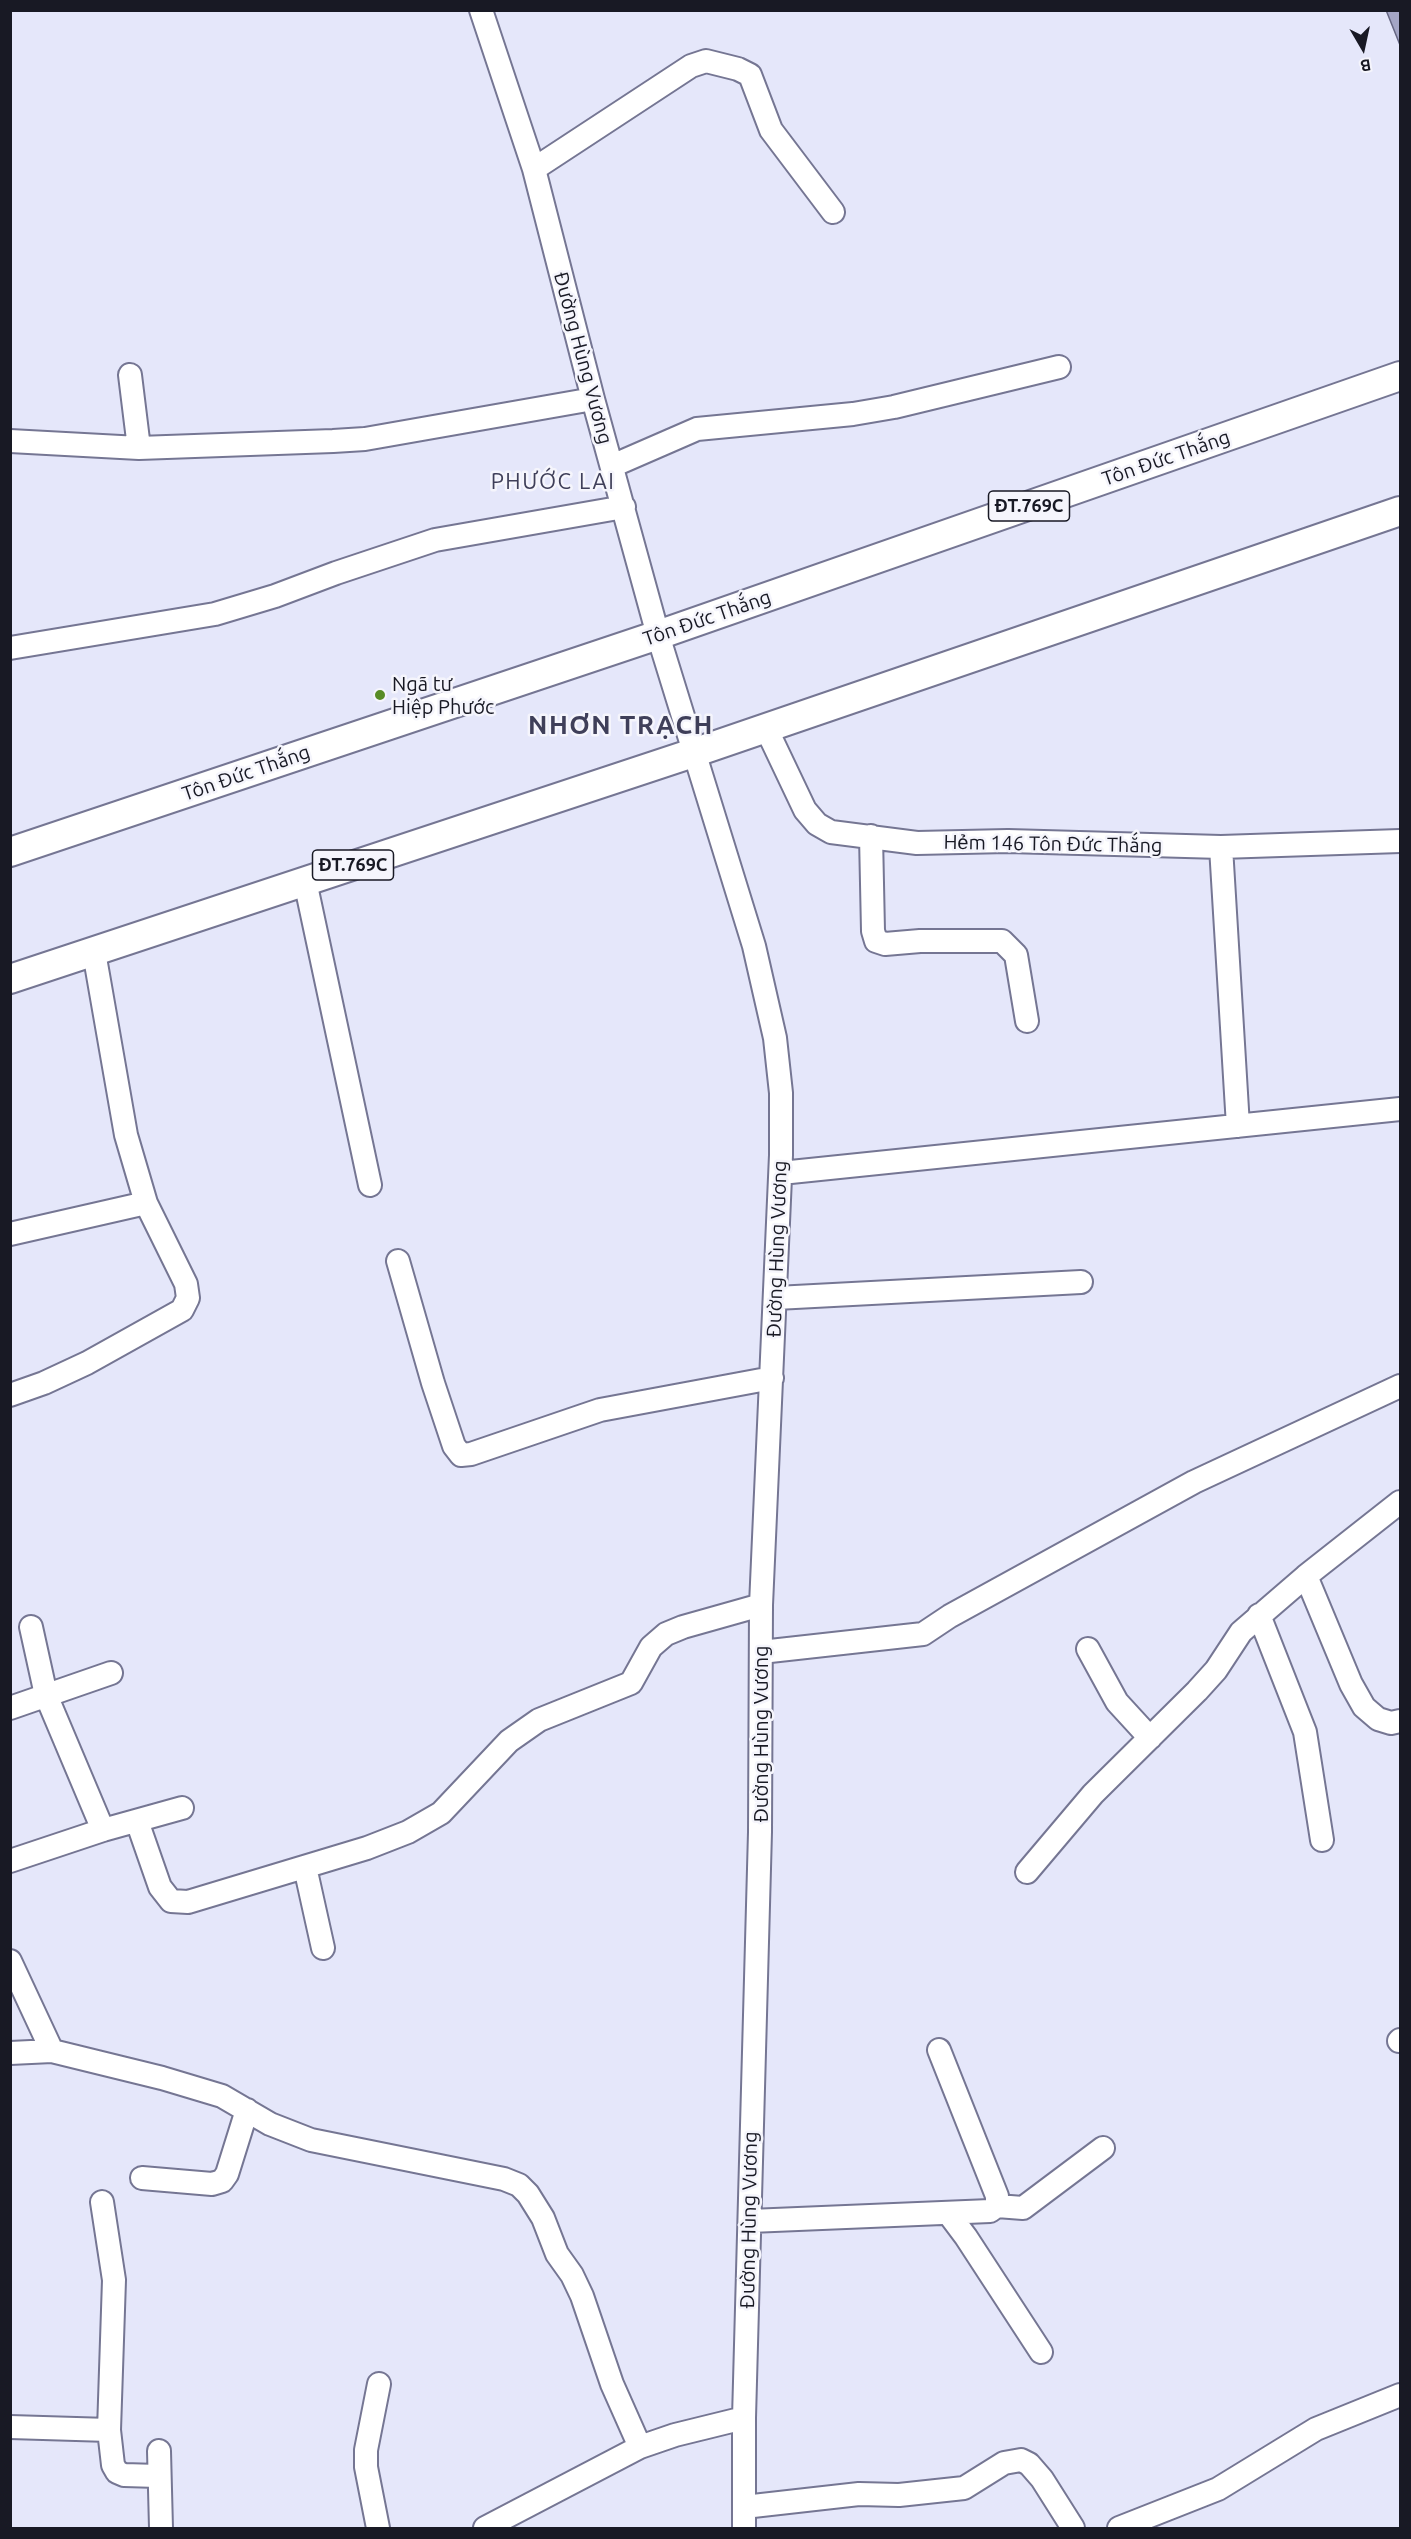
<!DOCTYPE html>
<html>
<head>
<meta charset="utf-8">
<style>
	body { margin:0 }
	#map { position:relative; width:1411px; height:2539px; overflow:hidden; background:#e5e7fa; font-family:Ubuntu,sans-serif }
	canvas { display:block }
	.frame { position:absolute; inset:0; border:12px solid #181924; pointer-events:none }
	.north { position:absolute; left:1333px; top:18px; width:60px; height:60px; -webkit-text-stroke:4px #f5f5fc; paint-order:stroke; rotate:171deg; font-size:16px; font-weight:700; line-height:24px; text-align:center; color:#181924 }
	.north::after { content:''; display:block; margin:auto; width:21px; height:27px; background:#181924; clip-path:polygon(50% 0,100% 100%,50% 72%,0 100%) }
</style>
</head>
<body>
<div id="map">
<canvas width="1411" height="2539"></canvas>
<div class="frame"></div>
<div class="north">B</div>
</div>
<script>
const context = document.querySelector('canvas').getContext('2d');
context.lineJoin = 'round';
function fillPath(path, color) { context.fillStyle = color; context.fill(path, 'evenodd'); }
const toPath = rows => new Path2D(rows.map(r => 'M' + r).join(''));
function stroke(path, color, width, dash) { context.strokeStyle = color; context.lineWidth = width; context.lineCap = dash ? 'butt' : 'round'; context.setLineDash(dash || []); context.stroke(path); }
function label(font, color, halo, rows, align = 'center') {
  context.font = font + ' Ubuntu,sans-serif'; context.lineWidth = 5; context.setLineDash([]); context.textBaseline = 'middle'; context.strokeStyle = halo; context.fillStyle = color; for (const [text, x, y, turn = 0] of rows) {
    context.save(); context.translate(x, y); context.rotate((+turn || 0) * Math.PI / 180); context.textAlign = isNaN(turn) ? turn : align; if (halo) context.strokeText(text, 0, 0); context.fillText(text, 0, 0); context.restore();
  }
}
const building = toPath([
	[1386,10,1400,10,1400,45,1386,10]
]);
const minor = toPath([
	[481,10,534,169,593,399,658,635,754,946,775,1038,781,1093,781,1155,761,1605,760,1832,744,2418,744,2528],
	[534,169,691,66,706,61,738,69,750,75,771,130,833,212],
	[130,375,139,448],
	[10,441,139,448,333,441,365,439,593,399],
	[612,466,697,429,853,414,894,407,1059,367],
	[10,648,215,614,275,596,336,573,435,540,624,507],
	[766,728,805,810,817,824,831,832,917,843,1008,841,1221,847,1400,841],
	[871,836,873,931,876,941,885,944,920,941,1002,941,1016,955,1027,1021],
	[1221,847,1238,1126],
	[305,881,370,1185],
	[781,1173,1400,1109],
	[10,1234,146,1203],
	[398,1261,433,1383,454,1446,461,1455,471,1454,600,1410,772,1378],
	[776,1298,1081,1282],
	[10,1395,44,1383,87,1363,182,1310,188,1298,186,1284,146,1203,126,1135,94,952],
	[1306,1576,1351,1684,1364,1707,1378,1719,1391,1723,1400,1721],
	[1259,1615,1305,1732,1322,1840],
	[31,1627,46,1695,103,1830],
	[1088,1649,1117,1702,1150,1738],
	[761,1652,923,1634,950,1616,1194,1482,1400,1386],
	[10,1708,111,1673],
	[137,1821,160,1887,171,1901,188,1902,367,1848,408,1832,441,1813,509,1741,539,1720,631,1683,651,1647,666,1634,683,1627,761,1605],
	[10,1861,103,1830,182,1808],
	[305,1867,323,1948],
	[1027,1872,1093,1794,1197,1691,1216,1670,1241,1632,1306,1576,1400,1502],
	[10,1961,52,2051],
	[1399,2041,1400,2040],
	[10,2053,52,2051,162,2078,222,2096,270,2124,311,2140,504,2179,519,2185,528,2194,543,2218,557,2254,572,2275,582,2296,612,2384,640,2447],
	[142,2178,212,2184,222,2181,227,2174,247,2110],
	[102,2202,114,2280,109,2430],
	[997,2206,1023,2208,1103,2148],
	[948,2213,966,2237,1041,2352],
	[750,2221,990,2211,997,2206,997,2196,939,2050],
	[10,2427,109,2430,113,2465,117,2472,124,2475,158,2476],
	[159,2451,161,2528],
	[744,2507,859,2494,899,2495,964,2488,1004,2463,1021,2460,1029,2464,1042,2479,1073,2528],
	[378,2528,366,2467,366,2450,379,2384],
	[485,2528,640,2447,675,2435,744,2418],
	[1119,2528,1218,2489,1316,2429,1400,2395]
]);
const major = toPath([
	[10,852,658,635,1400,376],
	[10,979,696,752,1400,511]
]);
const markers = [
	[380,695,6,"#588c25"]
];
const shields = [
	[1029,506,81],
	[353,865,81]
];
const shieldNames = [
	["ĐT.769C",1029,506],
	["ĐT.769C",353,865]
];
const streetNames = [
	["Đường Hùng Vương",583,358,75],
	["Tôn Đức Thắng",1166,458,-19],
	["Tôn Đức Thắng",707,618,-19],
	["Tôn Đức Thắng",246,773,-19],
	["Hẻm 146 Tôn Đức Thắng",1053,844,1],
	["Đường Hùng Vương",777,1249,-88],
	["Đường Hùng Vương",761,1734,-90],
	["Đường Hùng Vương",749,2220,-89]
];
const poiNames = [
	["Ngã tư",392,684],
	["Hiệp Phước",392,707]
];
const quarterNames = [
	["PHƯỚC LAI",553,482]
];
const districtNames = [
	["NHƠN TRẠCH",621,725]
];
fillPath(building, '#a4a6c5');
stroke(building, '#656682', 1.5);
stroke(minor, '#757693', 26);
stroke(major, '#757693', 32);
stroke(minor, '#fff', 22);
stroke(major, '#fff', 28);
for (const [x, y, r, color] of markers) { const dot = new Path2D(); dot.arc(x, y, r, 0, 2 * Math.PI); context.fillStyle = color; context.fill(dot); stroke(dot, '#f5f5fc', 2); }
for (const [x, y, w] of shields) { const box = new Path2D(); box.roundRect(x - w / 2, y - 15, w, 30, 4.5); context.fillStyle = '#f5f5fc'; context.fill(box); stroke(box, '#181924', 1.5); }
label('bold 18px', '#181924', null, shieldNames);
label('20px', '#181924', '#f5f5fc', streetNames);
label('20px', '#181924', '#f5f5fc', poiNames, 'left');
context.letterSpacing = '1.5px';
label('22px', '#3f3f59', '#f5f5fc', quarterNames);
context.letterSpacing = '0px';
context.letterSpacing = '1.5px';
label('bold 26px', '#3f3f59', '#f5f5fc', districtNames);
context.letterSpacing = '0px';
</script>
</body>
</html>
